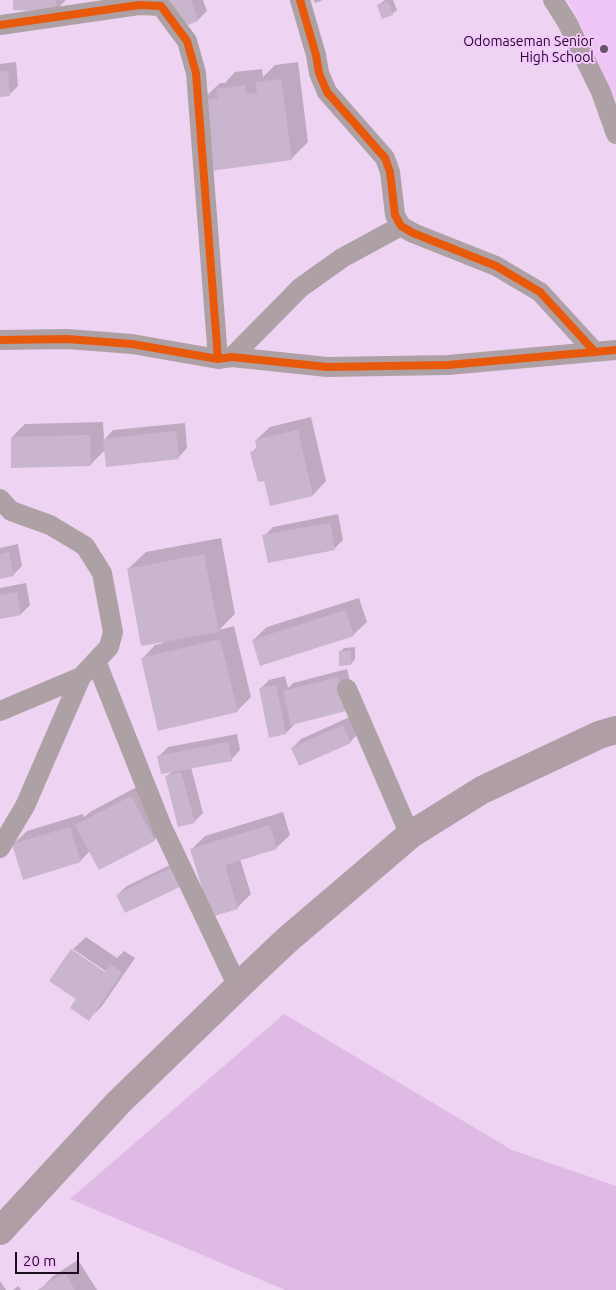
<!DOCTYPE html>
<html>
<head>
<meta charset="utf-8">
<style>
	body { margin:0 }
	#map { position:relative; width:616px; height:1290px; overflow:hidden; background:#eed4f2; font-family:Ubuntu,sans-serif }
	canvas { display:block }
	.scale { position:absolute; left:15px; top:1252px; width:64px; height:22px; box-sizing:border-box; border:2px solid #1d0d21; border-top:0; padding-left:6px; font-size:15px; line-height:18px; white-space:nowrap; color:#1d0d21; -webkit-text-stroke:4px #f6c7ff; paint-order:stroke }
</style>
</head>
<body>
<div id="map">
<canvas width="616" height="1290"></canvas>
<div class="scale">20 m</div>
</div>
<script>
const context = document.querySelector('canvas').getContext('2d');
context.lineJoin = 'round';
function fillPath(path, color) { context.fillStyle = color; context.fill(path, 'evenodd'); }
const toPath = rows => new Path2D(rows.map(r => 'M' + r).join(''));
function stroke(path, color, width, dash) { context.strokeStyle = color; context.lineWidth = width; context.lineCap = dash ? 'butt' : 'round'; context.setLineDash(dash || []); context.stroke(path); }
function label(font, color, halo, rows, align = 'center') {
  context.font = font + ' Ubuntu,sans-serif'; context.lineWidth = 4; context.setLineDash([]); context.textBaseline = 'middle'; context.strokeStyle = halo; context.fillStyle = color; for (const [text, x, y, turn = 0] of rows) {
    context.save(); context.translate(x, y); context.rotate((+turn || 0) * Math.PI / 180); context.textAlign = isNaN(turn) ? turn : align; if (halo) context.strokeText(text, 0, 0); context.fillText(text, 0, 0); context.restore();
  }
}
const built = toPath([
	[568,0,616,0,616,99]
]);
const green = toPath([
	[284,1014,512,1150,616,1186,616,1290,285,1290,70,1199]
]);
const shadow = toPath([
	[15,0,66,0,55,11],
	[172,0,203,0,207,11,198,20,181,26],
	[314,0,323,0,315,3],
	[385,0,393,0,397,10,392,14,378,5],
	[16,62,18,86,9,95,0,96,0,64],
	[298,62,308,142,291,159,202,100,220,83,225,83,235,72,262,69,263,77,275,65],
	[311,417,326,481,313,495,271,504,265,479,252,452,258,446,256,440,270,427],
	[103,422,104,440,113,430,185,423,187,448,178,458,105,450,90,465,12,437,25,424],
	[338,514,343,540,334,549,264,536,273,527],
	[221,538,235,614,219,630,234,626,251,697,237,711,142,659,155,645,163,643,128,569,146,552],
	[18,544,22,566,13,575,0,578,0,548],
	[26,583,30,605,21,614,0,618,0,588],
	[359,598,367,622,353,635,253,640,267,627],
	[355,647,355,659,351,664,340,652,344,648],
	[347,669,355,701,295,724,286,733,270,736,260,689,269,680,285,676,288,688,293,683],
	[352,716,359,733,350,742,292,748,301,739],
	[237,734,240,750,231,760,191,767,203,813,194,822,166,777,173,770,159,756,168,747],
	[144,783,167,827,154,840,90,851,80,861,13,844,27,831,83,814,84,817,90,812],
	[283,812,290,835,276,848,240,859,251,894,237,908,192,849,205,836],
	[184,858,192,875,117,895,127,886],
	[86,937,117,958,124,951,135,958,102,1006,89,1019,78,999,51,981,73,949,73,952,109,976,110,974,73,949],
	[78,1260,97,1290,40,1290,53,1276],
	[0,1281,6,1290,0,1290],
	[18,1286,21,1290,13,1290]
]);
const building = toPath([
	[13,0,56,0,55,12,13,10],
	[170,0,191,0,198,21,180,28],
	[388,1,393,15,382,19,377,5],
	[8,71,10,96,0,97,0,72],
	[281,79,292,160,210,171,201,100,218,98,216,89,245,85,246,94,257,93,256,82],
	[298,430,313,496,270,506,264,481,258,482,250,452,257,450,255,440],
	[176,431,179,459,106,467,103,439],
	[90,435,91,466,11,468,11,437],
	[330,523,335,550,268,563,262,535],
	[9,552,14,576,0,579,0,554],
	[204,554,219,632,141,646,127,569],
	[17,592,21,615,0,619,0,595],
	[345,610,354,636,260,666,252,640],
	[220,639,238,712,158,731,141,658],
	[339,651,351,651,351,665,339,666],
	[338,677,346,711,291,725,283,691],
	[276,685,286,734,269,738,259,688],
	[343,725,351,743,299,766,291,748],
	[228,742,232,761,161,774,157,756],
	[181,772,195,823,178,827,165,776],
	[131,796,155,841,99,870,75,825],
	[270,825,277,849,225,865,238,909,211,917,190,849],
	[70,827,81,862,23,880,12,844],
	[174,866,184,885,125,913,116,895],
	[71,949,105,972,110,964,122,972,89,1021,70,1008,76,999,49,981],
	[65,1273,75,1290,37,1290]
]);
const minor = toPath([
	[300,0,316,55,319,73,327,92,385,158,390,172,395,215,401,226,413,233,496,266,540,292,595,352],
	[553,0,567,22,601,92,616,134],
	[0,25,139,5,161,6,187,41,196,73,218,359],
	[0,340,67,339,132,344,218,359,232,357,327,367,448,365,616,350],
	[232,357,300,288,342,258,401,226],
	[0,499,11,511,50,525,85,546,102,573,113,632,109,647,81,677,0,711],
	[96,661,162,827,238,987],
	[347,689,410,835],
	[0,848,25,806,81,677]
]);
const secondary = toPath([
	[0,1231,118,1103,250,975,287,940,410,835,482,790,599,735,616,730]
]);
const cycleway = toPath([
	[300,0,316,55,319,73,327,92,385,158,390,172,395,215,401,226,413,233,496,266,540,292,595,352],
	[0,25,139,5,161,6,187,41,196,73,218,359],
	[0,340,67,339,132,344,218,359,232,357,327,367,448,365,616,350]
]);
const markers = [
	[604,49,5,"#66536a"]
];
const poiNames = [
	["Odomaseman Senior",594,41],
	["High School",594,57]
];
fillPath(built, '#eec6f5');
fillPath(green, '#dfbae5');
fillPath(shadow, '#0003');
fillPath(building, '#c9b5cd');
stroke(minor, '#aea1a5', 20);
stroke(secondary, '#af9ea5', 28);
stroke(cycleway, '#e8590c', 8);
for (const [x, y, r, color] of markers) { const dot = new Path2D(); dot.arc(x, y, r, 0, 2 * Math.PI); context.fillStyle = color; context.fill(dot); stroke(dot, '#f6c7ff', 2); }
label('14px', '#1d0d21', '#f6c7ff', poiNames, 'right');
</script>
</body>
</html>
